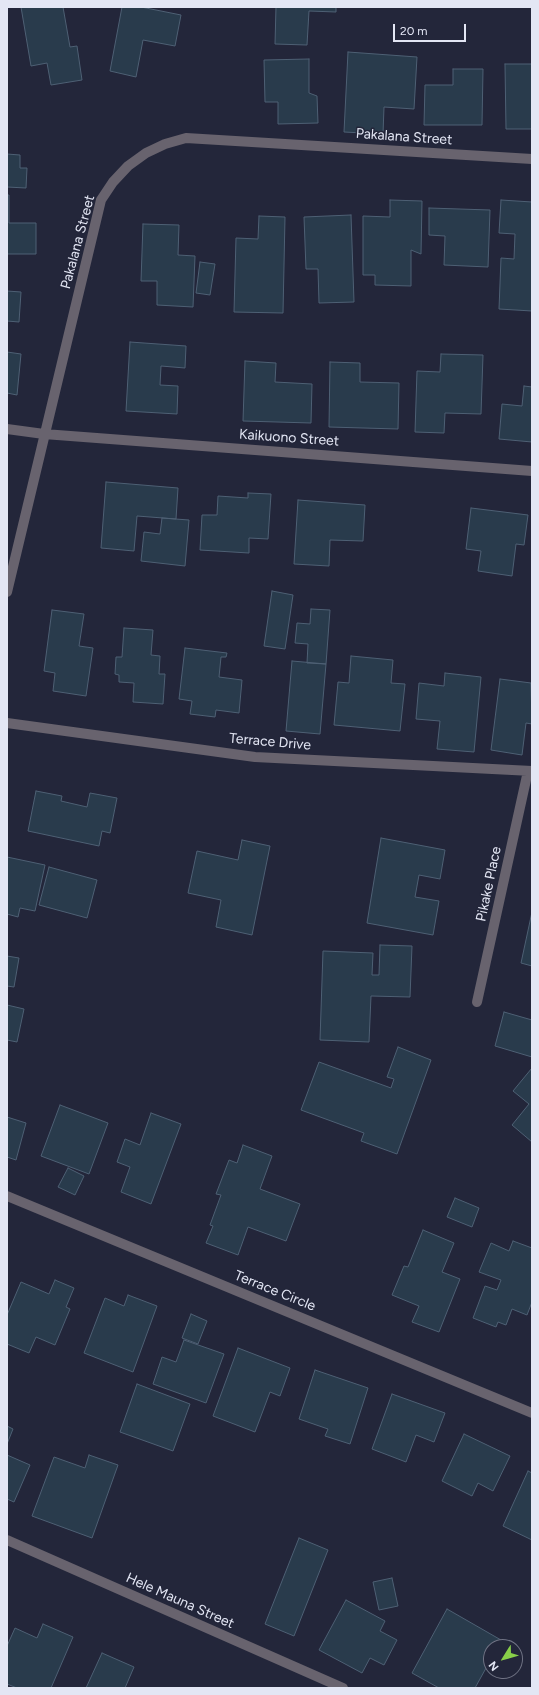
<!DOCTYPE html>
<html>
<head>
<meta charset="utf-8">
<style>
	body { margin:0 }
	#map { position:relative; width:539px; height:1695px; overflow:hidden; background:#23263a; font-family:Figtree,sans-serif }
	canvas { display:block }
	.frame { position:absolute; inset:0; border:8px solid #e3e6f4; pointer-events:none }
	.north { position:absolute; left:483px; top:1639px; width:40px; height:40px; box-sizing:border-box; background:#23263a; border:1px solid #707384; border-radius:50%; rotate:233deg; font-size:11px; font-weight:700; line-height:16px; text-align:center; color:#e3e6f4 }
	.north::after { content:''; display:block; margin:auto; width:14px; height:18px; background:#88cf49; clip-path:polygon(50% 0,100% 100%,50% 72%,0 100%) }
	.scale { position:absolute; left:393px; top:24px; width:73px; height:18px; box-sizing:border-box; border:2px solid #e3e6f4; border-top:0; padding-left:5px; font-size:12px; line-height:14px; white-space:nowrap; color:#e3e6f4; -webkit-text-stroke:3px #23263a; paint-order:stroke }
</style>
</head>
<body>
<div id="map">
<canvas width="539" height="1695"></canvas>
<div class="frame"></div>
<div class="north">N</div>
<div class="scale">20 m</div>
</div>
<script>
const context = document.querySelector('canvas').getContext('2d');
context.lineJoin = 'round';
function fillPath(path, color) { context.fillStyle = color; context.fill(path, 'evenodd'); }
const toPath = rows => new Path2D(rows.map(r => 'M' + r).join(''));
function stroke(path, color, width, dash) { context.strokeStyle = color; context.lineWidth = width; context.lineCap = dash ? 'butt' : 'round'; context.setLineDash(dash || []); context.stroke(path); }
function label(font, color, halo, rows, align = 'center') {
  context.font = font + ' Figtree,sans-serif'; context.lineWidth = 3; context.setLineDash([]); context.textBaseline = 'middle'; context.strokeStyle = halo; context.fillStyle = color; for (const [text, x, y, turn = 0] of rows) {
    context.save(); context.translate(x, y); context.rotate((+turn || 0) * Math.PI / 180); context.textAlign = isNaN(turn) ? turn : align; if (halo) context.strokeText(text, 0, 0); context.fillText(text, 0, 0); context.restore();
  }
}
const building = toPath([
	[21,7,63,7,70,47,77,46,82,80,51,85,47,63,31,66,21,7],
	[122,7,141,7,181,15,175,46,143,40,136,77,110,71,122,7],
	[276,7,336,7,336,12,309,11,307,45,275,44,276,7],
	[348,52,417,57,414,109,384,107,383,134,344,132,348,52],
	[309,59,309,93,317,96,318,123,278,124,278,102,265,102,264,60,309,59],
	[505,64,532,64,532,129,506,129,505,64],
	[453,69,483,69,482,125,424,125,425,85,453,85,453,69],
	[7,154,20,155,20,168,27,168,26,188,7,187,7,154],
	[7,195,9,195,9,223,36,223,36,254,7,254,7,195],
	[390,200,422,201,421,254,411,250,411,286,375,285,375,275,363,275,363,216,390,217,390,200],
	[501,200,532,202,532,311,499,309,501,258,514,259,515,234,499,233,501,200],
	[429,208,490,210,488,267,444,265,445,236,429,235,429,208],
	[351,215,354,302,319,303,318,269,306,269,304,217,351,215],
	[259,216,285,217,283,313,234,312,236,238,258,239,259,216],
	[143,224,179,225,178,255,195,256,193,307,157,305,157,281,141,281,143,224],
	[200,262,215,264,210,295,196,293,200,262],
	[7,291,21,292,19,322,7,321,7,291],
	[130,342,186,346,185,368,161,366,160,385,178,386,177,414,126,411,130,342],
	[7,352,21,354,17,395,7,393,7,352],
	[441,354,483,355,481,414,445,413,444,433,415,432,417,371,440,372,441,354],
	[245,361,276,363,275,382,312,384,311,423,243,421,245,361],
	[330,362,360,363,360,382,399,383,398,429,329,427,330,362],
	[524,386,532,387,532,442,499,439,502,404,522,406,524,386],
	[106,482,178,488,176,519,137,516,134,551,101,548,106,482],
	[248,493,271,494,268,539,249,538,249,553,200,550,202,515,217,515,218,496,248,498,248,493],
	[298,500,365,505,363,541,330,540,329,566,294,564,298,500],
	[471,508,528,515,524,545,516,544,512,576,478,571,481,551,466,549,471,508],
	[162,518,189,520,185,566,141,561,144,532,160,534,162,518],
	[272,591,293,595,285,649,264,646,272,591],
	[311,609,330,610,326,664,307,663,308,644,295,643,297,623,310,624,311,609],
	[52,610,84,614,79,646,93,648,86,696,53,691,55,673,44,671,52,610],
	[124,628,153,630,151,655,160,656,159,674,165,674,163,704,133,702,134,683,119,682,119,675,115,674,116,657,122,657,124,628],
	[185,648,227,653,226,657,221,657,219,677,242,680,239,713,216,710,215,717,190,714,192,701,179,699,185,648],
	[351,656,393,660,391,683,405,684,400,731,334,725,338,682,349,683,351,656],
	[292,661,326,664,320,734,286,731,292,661],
	[445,673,481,677,474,752,437,749,440,721,416,719,419,683,444,686,445,673],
	[500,679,531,683,532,724,526,723,522,755,491,750,500,679],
	[36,791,62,796,61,801,87,807,90,793,117,798,110,833,102,831,99,846,28,831,36,791],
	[381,838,445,850,440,879,419,875,415,897,439,901,433,935,367,923,381,838],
	[242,840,270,846,252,935,216,927,221,900,188,893,197,851,238,860,242,840],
	[7,857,45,865,35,911,20,908,18,917,7,914,7,857],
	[49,867,97,880,87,918,39,905,49,867],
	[532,912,532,966,521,963,532,912],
	[380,945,412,946,410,997,371,996,369,1042,320,1040,323,951,373,953,372,975,379,975,380,945],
	[7,956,19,958,14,987,7,986,7,956],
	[7,1005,24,1009,17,1042,7,1040,7,1005],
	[504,1012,532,1020,532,1057,495,1046,504,1012],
	[398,1047,431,1060,397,1154,361,1141,364,1133,301,1110,319,1062,391,1088,394,1079,387,1077,398,1047],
	[532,1068,532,1142,512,1125,529,1104,513,1091,532,1068],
	[60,1105,108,1123,89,1174,41,1156,60,1105],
	[151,1113,181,1124,151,1204,121,1192,130,1167,117,1162,125,1139,140,1145,151,1113],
	[7,1117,26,1123,16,1160,7,1157,7,1117],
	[243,1145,272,1156,260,1189,300,1204,286,1241,248,1227,238,1255,206,1243,213,1226,210,1225,221,1195,216,1194,229,1160,237,1163,243,1145],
	[68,1168,84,1176,75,1195,58,1187,68,1168],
	[455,1198,479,1208,472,1227,447,1217,455,1198],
	[423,1230,454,1243,442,1272,460,1279,439,1332,412,1322,419,1306,392,1295,404,1266,408,1267,423,1230],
	[513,1241,532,1248,532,1302,527,1315,512,1309,506,1325,498,1322,496,1327,473,1318,485,1286,497,1290,501,1280,479,1272,491,1243,509,1251,513,1241],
	[55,1280,74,1288,66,1307,70,1309,55,1345,36,1337,29,1353,7,1344,7,1315,21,1282,49,1294,55,1280],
	[128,1295,157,1306,133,1372,84,1353,105,1298,124,1306,128,1295],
	[191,1314,207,1321,198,1344,182,1338,191,1314],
	[184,1340,224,1354,206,1403,153,1384,162,1357,176,1362,184,1340],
	[238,1348,290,1368,280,1396,270,1392,255,1432,213,1416,238,1348],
	[315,1370,368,1388,350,1444,325,1436,328,1429,299,1419,315,1370],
	[137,1384,190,1404,173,1451,120,1432,137,1384],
	[392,1394,445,1413,434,1442,416,1435,406,1462,372,1449,392,1394],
	[7,1426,13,1429,7,1444,7,1426],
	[464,1434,510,1456,493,1491,478,1483,472,1496,442,1481,464,1434],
	[7,1455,30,1465,14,1502,7,1499,7,1455],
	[89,1455,118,1465,92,1538,32,1516,54,1457,85,1468,89,1455],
	[528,1471,532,1473,532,1540,503,1526,528,1471],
	[299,1538,328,1550,294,1636,265,1624,299,1538],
	[392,1578,398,1606,379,1610,373,1582,392,1578],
	[346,1600,385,1621,380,1631,397,1640,384,1665,370,1658,362,1673,319,1650,346,1600],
	[447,1609,501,1640,497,1647,491,1647,491,1659,475,1688,439,1688,412,1673,447,1609],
	[43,1624,73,1637,51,1688,17,1688,7,1684,7,1646,15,1628,37,1638,43,1624],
	[102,1653,134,1667,125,1688,86,1688,102,1653]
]);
const street = toPath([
	[7,429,44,434,532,471],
	[7,592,101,200,113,182,128,166,146,153,165,144,186,138,532,159],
	[7,723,255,757,532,771],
	[477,1002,528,771],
	[7,1196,532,1413],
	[7,1540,343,1688]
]);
const streetNames = [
	["Pakalana Street",404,137,4],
	["Pakalana Street",78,242,-75],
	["Kaikuono Street",289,438,4],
	["Terrace Drive",270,742,5],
	["Pikake Place",489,884,-78],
	["Terrace Circle",275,1291,22],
	["Hele Mauna Street",180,1601,24]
];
fillPath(building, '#293b4c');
stroke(building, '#4e6074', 1);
stroke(street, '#68636e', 10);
label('14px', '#e3e6f4', '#23263a', streetNames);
</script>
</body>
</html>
